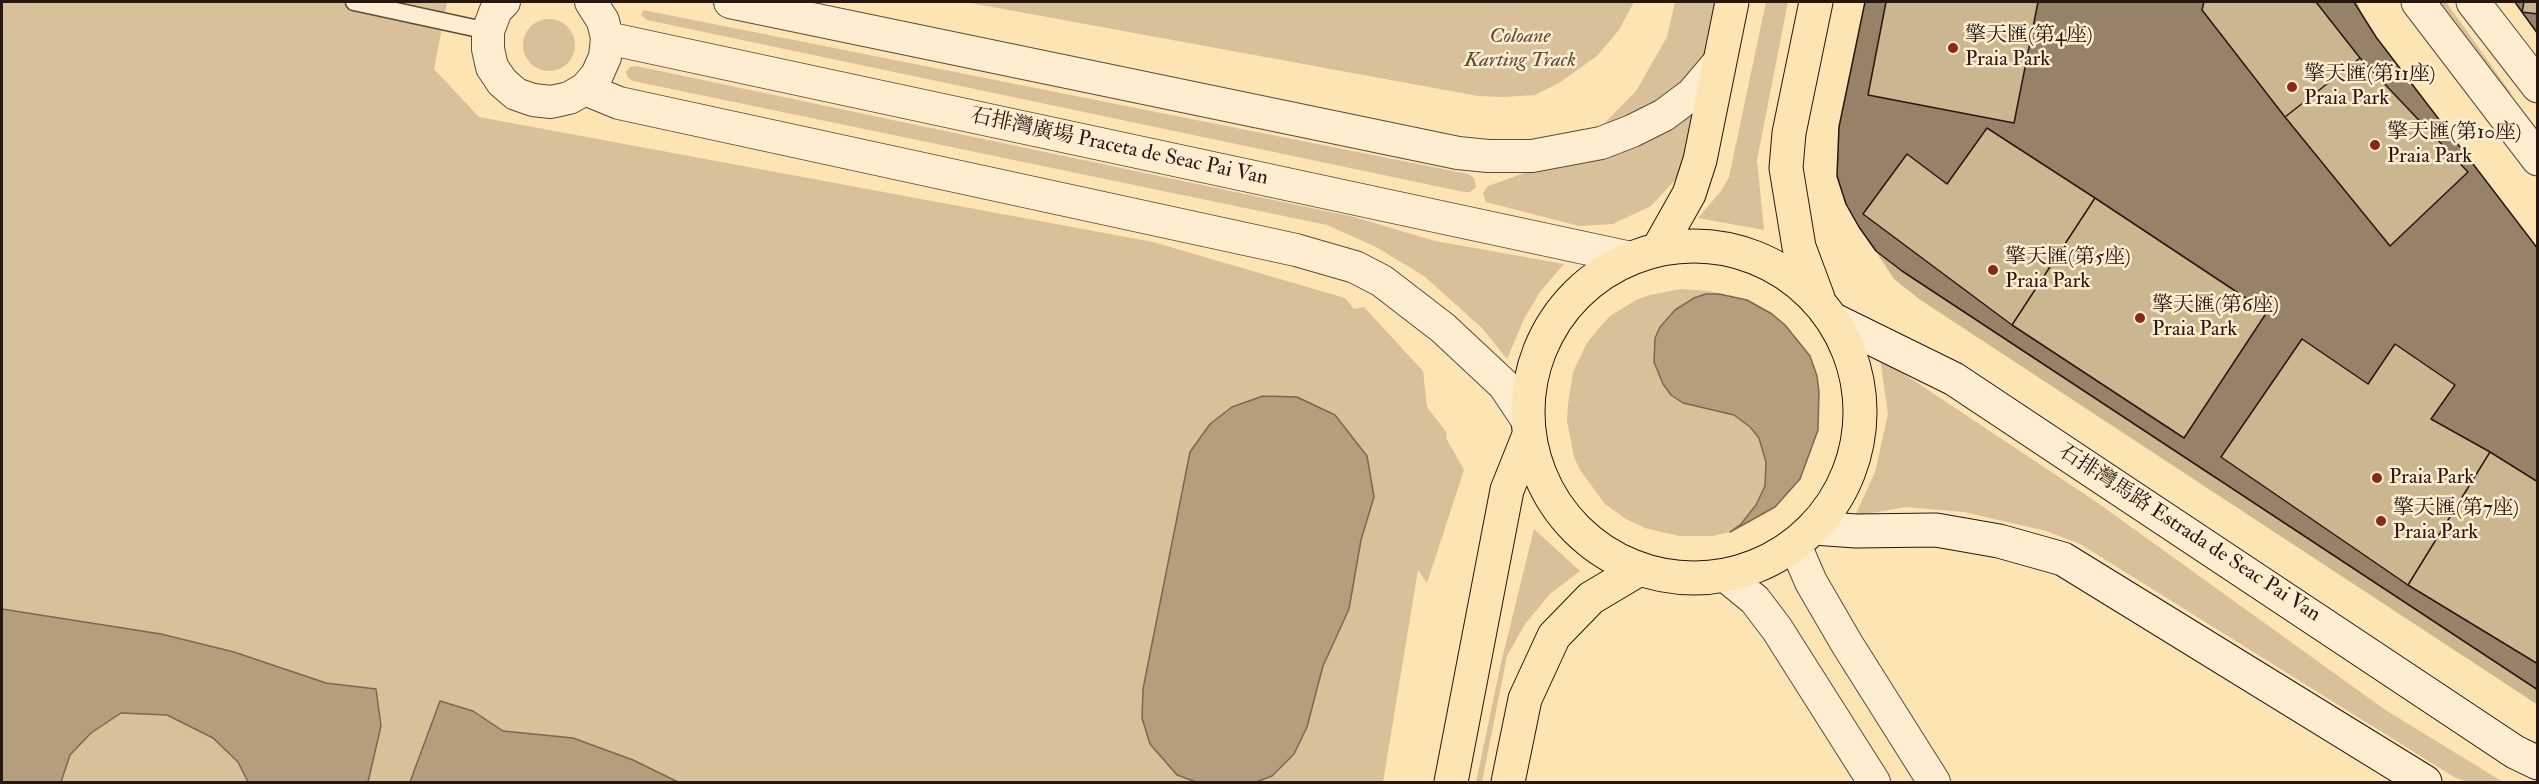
<!DOCTYPE html>
<html>
<head>
<meta charset="utf-8">
<style>
	body { margin:0 }
	#map { position:relative; width:2539px; height:784px; overflow:hidden; background:#fde4b3; font-family:"IM FELL Double Pica",serif }
	canvas { display:block }
	.frame { position:absolute; inset:0; border:3px solid #261712; pointer-events:none }
</style>
</head>
<body>
<div id="map">
<canvas width="2539" height="784"></canvas>
<div class="frame"></div>
</div>
<script>
const context = document.querySelector('canvas').getContext('2d');
context.lineJoin = 'round';
function fillPath(path, color) { context.fillStyle = color; context.fill(path, 'evenodd'); }
const toPath = rows => new Path2D(rows.map(r => 'M' + r).join(''));
function stroke(path, color, width, dash) { context.strokeStyle = color; context.lineWidth = width; context.lineCap = dash ? 'butt' : 'round'; context.setLineDash(dash || []); context.stroke(path); }
function label(font, color, halo, rows, align = 'center') {
  context.font = font + ' "IM FELL Double Pica","Noto Serif SC",serif'; context.lineWidth = 5; context.setLineDash([]); context.textBaseline = 'middle'; context.strokeStyle = halo; context.fillStyle = color; for (const [text, x, y, turn = 0] of rows) {
    context.save(); context.translate(x, y); context.rotate((+turn || 0) * Math.PI / 180); context.textAlign = isNaN(turn) ? turn : align; if (halo) context.strokeText(text, 0, 0); context.fillText(text, 0, 0); context.restore();
  }
}
const green = toPath([
	[2,2,447,2,434,69,479,117,1153,242,1345,298,1354,309,1364,307,1423,371,1427,407,1447,433,1446,438,1464,470,1427,583,1418,570,1383,782,2,782],
	[965,2,1634,2,1619,30,1597,56,1559,83,1535,95,1504,97,1478,96],
	[1675,2,1719,2,1690,148,1677,178,1651,206,1613,224,1579,226,1486,202,1483,193,1488,186,1547,165,1594,134,1636,91,1667,37],
	[1766,2,1788,2,1757,160,1764,230,1698,218,1721,191,1729,177],
	[2433,2,2446,2,2511,93,2503,99],
	[643,10,1468,174,1474,178,1476,187,1470,192,1464,192,647,20,641,15],
	'523 45a26 26 0 1 1 52 0a26 26 0 1 1-52 0Z',
	[636,66,1354,217,1435,241,1564,264,1540,292,1524,319,1507,359,1482,328,1424,276,1376,247,1327,225,633,81,628,78,626,72,630,67],
	[1680,289,1708,291,1736,297,1711,293,1700,296,1687,301,1666,319,1660,327,1654,362,1663,384,1696,406,1734,415,1742,420,1759,438,1766,462,1765,486,1756,505,1741,524,1730,532,1713,536,1679,536,1645,528,1626,519,1605,504,1580,470,1574,457,1567,421,1568,404,1573,372,1587,343,1599,328,1610,316,1636,300,1650,295],
	[1880,358,2095,501,2384,709,2503,782,2467,782,2454,777,2080,544,2046,531,1964,512,1906,507,1855,516,1875,472,1888,414],
	[1534,529,1580,571,1550,594,1525,624,1507,656,1482,782,1476,782,1501,663]
]);
const water = toPath([
	[1706,294,1719,294,1747,300,1772,314,1785,325,1810,356,1817,376,1819,392,1818,430,1800,479,1775,507,1730,532,1741,524,1756,505,1765,486,1766,462,1759,438,1750,427,1734,415,1683,403,1671,395,1663,384,1654,362,1655,338,1660,327,1675,310,1694,298,1706,294],
	[1263,396,1297,397,1335,415,1367,456,1374,497,1361,540,1349,609,1323,666,1307,727,1294,754,1272,776,1256,782,1196,782,1177,775,1150,744,1142,718,1143,689,1190,452,1210,424,1232,407,1263,396],
	[2,609,161,634,234,652,326,683,376,689,381,726,368,782,248,782,238,762,213,738,167,715,121,713,91,733,70,755,61,782,2,782,2,609],
	[440,701,473,711,503,731,573,738,633,760,678,782,410,782,440,701]
]);
const shadow = toPath([
	[1866,2,2357,2,2367,26,2538,251,2538,705,1919,299,1894,279,1860,227,1841,127],
	[2216,476,2245,495,2245,498,2216,479],
	[2514,2,2538,2,2538,36]
]);
const building = toPath([
	[1865,2,2354,2,2376,37,2538,249,2538,690,1902,271,1876,251,1859,227,1846,204,1837,176,1839,127,1865,2],
	[1886,2,2038,2,2014,123,1868,95,1886,2],
	[2204,2,2316,2,2360,58,2285,117,2202,10,2204,2],
	[2515,2,2538,2,2538,34,2522,12,2515,2],
	[2524,2,2538,2,2538,14,2522,12,2524,2],
	[2360,58,2468,172,2390,246,2285,117,2360,58],
	[1987,128,2095,198,2012,325,1863,214,1907,154,1947,184,1987,128],
	[2095,198,2267,312,2184,438,2012,325,2095,198],
	[2302,339,2368,384,2395,344,2455,385,2431,419,2490,452,2408,585,2221,457,2302,339],
	[2490,452,2538,482,2538,664,2408,585,2490,452]
]);
const service = toPath([
	[354,2,488,31]
]);
const minor = toPath([
	[504,2,496,10,488,31,488,49,492,67,502,82,516,94,533,100,551,102,569,98,585,89,597,75,605,57,607,38,603,21,591,2],
	[730,2,1458,153,1488,156,1532,156,1601,143,1632,131,1664,115,1692,94,1720,61],
	[607,38,1631,258],
	[585,89,619,103,1296,250,1355,267,1382,281,1443,328,1504,385,1528,421],
	[1795,545,1811,582,1847,644,1934,782],
	[1727,577,1755,600,1777,629,1874,782]
]);
const tertiary = toPath([
	[2418,2,2538,159],
	[2473,2,2538,86]
]);
const secondary = toPath([
	[1832,319,1954,379,2515,752,2538,763],
	[1814,528,1856,531,1936,530,1999,541,2063,559,2425,782]
]);
const primary = toPath([
	[1816,2,1789,133,1786,168,1799,247,1818,298],
	'1528 412a166 166 0 1 1 332 0a166 166 0 1 1-332 0Z',
	[1658,249,1689,194,1700,160,1732,2],
	[1451,782,1507,490,1529,435],
	[1508,782,1525,699,1554,636,1591,598,1638,570]
]);
const markers = [
	[1953,48,6,"#8f2418"],
	[2292,87,6,"#8f2418"],
	[2375,145,6,"#8f2418"],
	[1993,270,6,"#8f2418"],
	[2140,318,6,"#8f2418"],
	[2377,478,6,"#8f2418"],
	[2381,521,6,"#8f2418"]
];
const poiNames = [
	["擎天匯(第4座)",1965,36],
	["Praia Park",1965,60],
	["擎天匯(第11座)",2304,75],
	["Praia Park",2304,99],
	["擎天匯(第10座)",2387,133],
	["Praia Park",2387,157],
	["擎天匯(第5座)",2005,258],
	["Praia Park",2005,282],
	["擎天匯(第6座)",2152,306],
	["Praia Park",2152,330],
	["Praia Park",2389,478],
	["擎天匯(第7座)",2393,509],
	["Praia Park",2393,533]
];
const parkNames = [
	["Coloane",1520,37],
	["Karting Track",1520,61]
];
const streetNames = [
	["石排灣廣場 Praceta de Seac Pai Van",1119,148,12],
	["石排灣馬路 Estrada de Seac Pai Van",2189,534,33]
];
fillPath(green, '#d8c198');
fillPath(water, '#b49e7c');
stroke(water, '#7b6852', 1.5);
fillPath(shadow, '#0003');
fillPath(building, '#968266');
stroke(building, '#261712', 1.5);
stroke(service, '#5c4a3a', 19);
stroke(minor, '#5c4a3a', 34);
stroke(tertiary, '#5c4a3a', 35);
stroke(secondary, '#261712', 35);
stroke(primary, '#261712', 35);
stroke(service, '#feedce', 16);
stroke(minor, '#feedce', 32);
stroke(tertiary, '#feedce', 33);
stroke(secondary, '#feedce', 33);
stroke(primary, '#fde4b3', 33);
for (const [x, y, r, color] of markers) { const dot = new Path2D(); dot.arc(x, y, r, 0, 2 * Math.PI); context.fillStyle = color; context.fill(dot); stroke(dot, '#feedce', 2); }
label('21px', '#261712', '#feedce', poiNames, 'left');
label('italic 21px', '#5b4a3a', '#feedce', parkNames);
label('21px', '#261712', '#feedce', streetNames);
</script>
</body>
</html>
